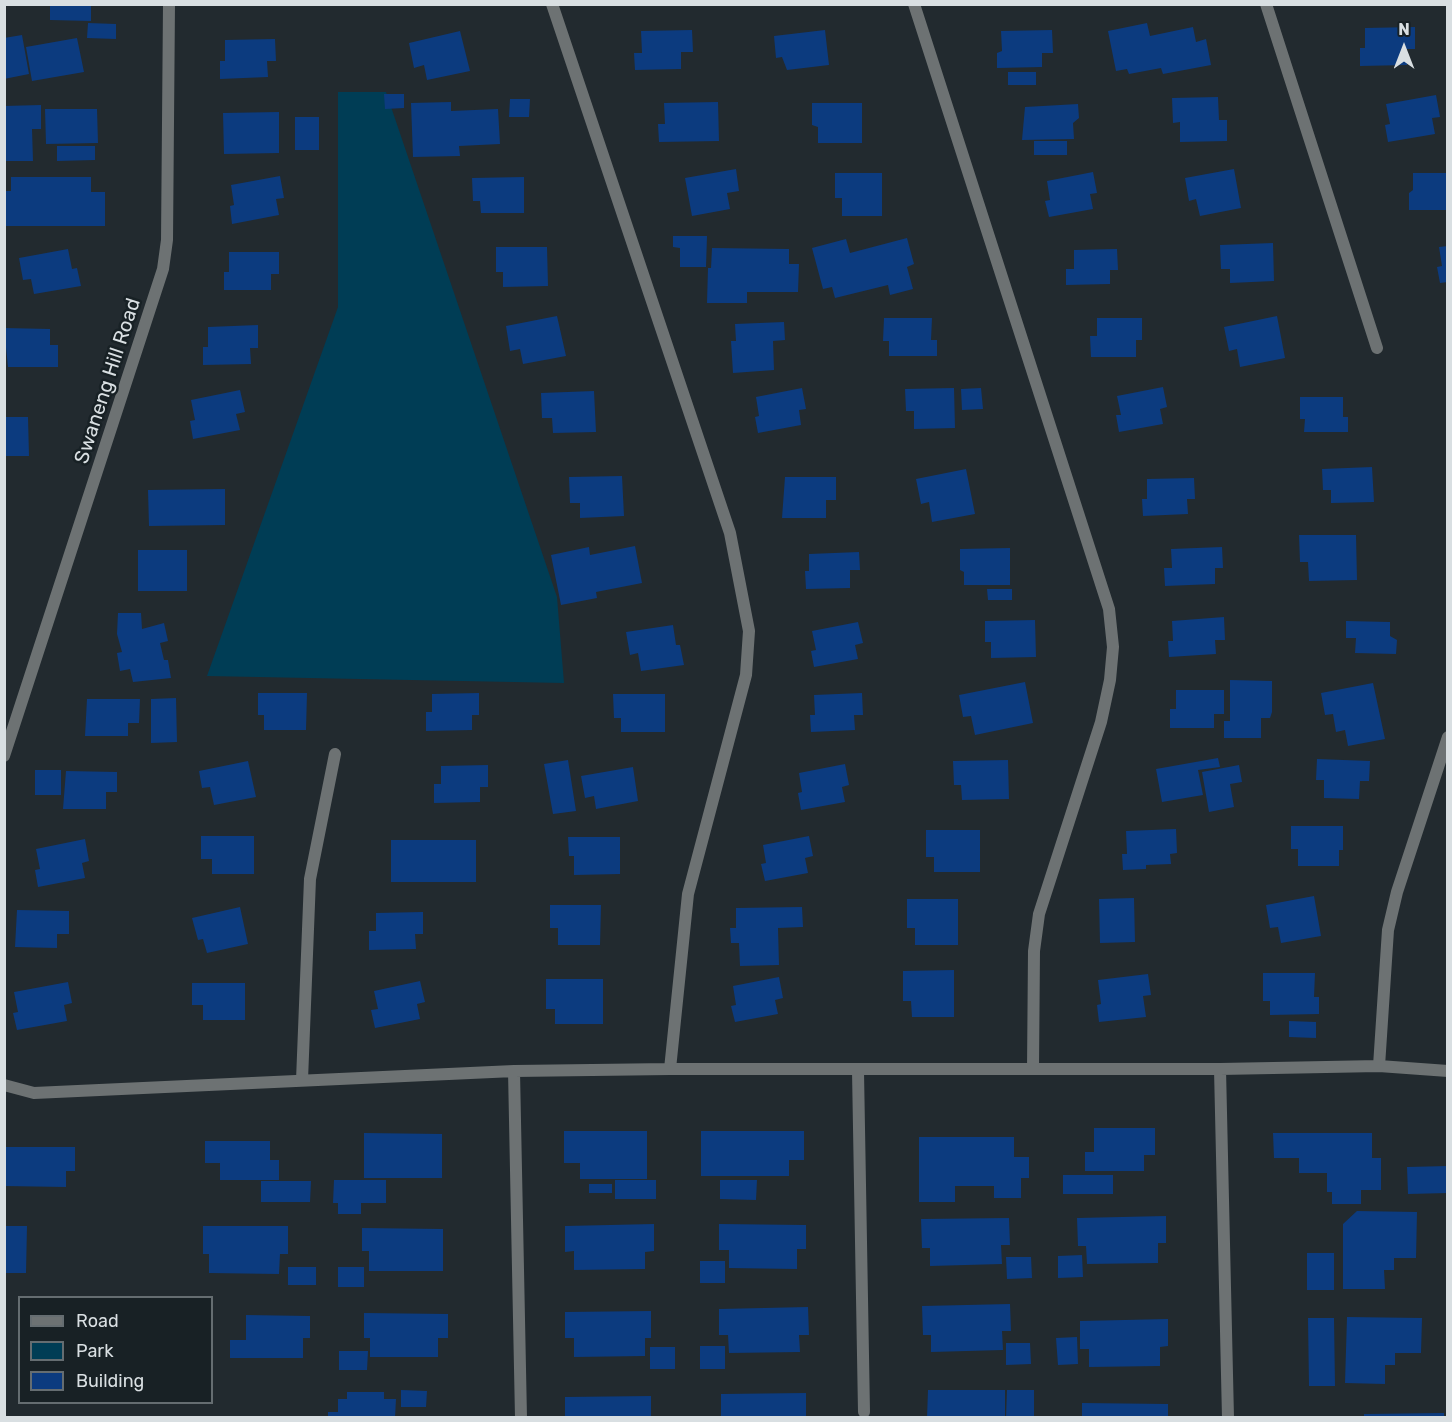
<!DOCTYPE html>
<html>
<head>
<meta charset="utf-8">
<style>
	body { margin:0 }
	#map { position:relative; width:1452px; height:1422px; overflow:hidden; background:#222a2f; font-family:Rubik,sans-serif }
	canvas { display:block }
	.frame { position:absolute; inset:0; border:6px solid #d9dfe2; pointer-events:none }
	.legend { position:absolute; left:18px; top:1296px; width:195px; height:108px; box-sizing:border-box; background:#182125; border:2px solid #656d71; margin:0; padding:8px 10px; list-style:none; font-size:18px; color:#d9dfe2 }
	.legend li { display:flex; align-items:center; gap:12px; height:30px }
	.legend b { width:30px; border:2px solid #656d71 }
	.north { position:absolute; left:1374px; top:18px; width:60px; height:60px; -webkit-text-stroke:4px #182125; paint-order:stroke; rotate:0deg; font-size:16px; font-weight:700; line-height:24px; text-align:center; color:#d9dfe2 }
	.north::after { content:''; display:block; margin:auto; width:21px; height:27px; background:#d9dfe2; clip-path:polygon(50% 0,100% 100%,50% 72%,0 100%) }
</style>
</head>
<body>
<div id="map">
<canvas width="1452" height="1422"></canvas>
<div class="frame"></div>
<ul class="legend">
<li><b style="height:8px;background:#6d7273"></b>Road</li>
<li><b style="height:16px;background:#003d55"></b>Park</li>
<li><b style="height:16px;background:#0c3b7f"></b>Building</li>
</ul>
<div class="north">N</div>
</div>
<script>
const context = document.querySelector('canvas').getContext('2d');
context.lineJoin = 'round';
function fillPath(path, color) { context.fillStyle = color; context.fill(path, 'evenodd'); }
const toPath = rows => new Path2D(rows.map(r => 'M' + r).join(''));
function stroke(path, color, width, dash) { context.strokeStyle = color; context.lineWidth = width; context.lineCap = dash ? 'butt' : 'round'; context.setLineDash(dash || []); context.stroke(path); }
function label(font, color, halo, rows, align = 'center') {
  context.font = font + ' Rubik,sans-serif'; context.lineWidth = 5; context.setLineDash([]); context.textBaseline = 'middle'; context.strokeStyle = halo; context.fillStyle = color; for (const [text, x, y, turn = 0] of rows) {
    context.save(); context.translate(x, y); context.rotate((+turn || 0) * Math.PI / 180); context.textAlign = isNaN(turn) ? turn : align; if (halo) context.strokeText(text, 0, 0); context.fillText(text, 0, 0); context.restore();
  }
}
const green = toPath([
	[338,92,386,92,557,597,564,683,207,676,338,307]
]);
const building = toPath([
	[50,5,91,5,91,21,50,20],
	[88,23,116,24,116,39,87,38],
	[1147,23,1150,36,1193,27,1196,42,1206,39,1211,65,1163,74,1161,68,1129,74,1127,69,1116,71,1108,31],
	[1415,27,1415,49,1407,49,1407,65,1360,66,1360,48,1365,48,1365,28],
	[692,30,693,52,681,52,681,69,635,70,634,53,642,53,641,31],
	[825,30,829,65,787,70,782,57,776,58,774,36],
	[1052,30,1053,53,1042,53,1042,67,997,68,997,53,1002,51,1001,31],
	[460,31,470,71,427,80,424,65,414,68,409,43],
	[22,35,29,74,4,79,4,38],
	[77,38,84,72,32,81,26,47],
	[275,39,276,61,267,61,268,77,220,79,220,61,225,61,225,40],
	[1008,72,1036,72,1036,85,1008,85],
	[384,94,404,94,404,108,385,109],
	[1436,95,1440,117,1432,118,1435,134,1388,142,1385,125,1390,124,1386,104],
	[1218,97,1219,120,1227,120,1227,141,1180,142,1180,122,1173,123,1172,98],
	[510,99,530,99,529,117,509,117],
	[451,102,451,111,498,109,500,144,459,146,460,156,413,157,411,103],
	[718,102,719,141,659,142,658,124,665,124,664,103],
	[812,103,862,103,862,143,818,143,818,127,812,125],
	[1078,104,1079,118,1073,123,1074,139,1022,140,1025,107],
	[41,105,41,129,32,129,33,161,4,161,4,106],
	[45,109,97,109,98,143,46,144],
	[279,112,279,153,224,154,223,113],
	[295,117,319,117,319,150,295,150],
	[1034,141,1067,141,1067,155,1034,155],
	[57,146,95,146,95,160,57,161],
	[736,169,739,191,727,193,730,209,692,216,685,178],
	[1234,169,1241,208,1200,216,1196,199,1189,201,1185,178],
	[1093,172,1097,193,1090,194,1093,209,1049,217,1045,201,1050,200,1047,181],
	[835,173,882,173,882,216,842,216,842,198,835,198],
	[1413,173,1448,173,1448,210,1409,210,1409,193,1413,190],
	[280,176,284,198,276,199,279,215,232,224,230,206,234,205,231,185],
	[11,177,91,177,91,192,105,192,105,226,4,226,4,191,11,191],
	[524,177,524,213,481,213,480,201,473,201,472,178],
	[673,236,707,236,706,267,680,267,680,248,673,247],
	[907,238,914,264,907,267,913,289,890,295,888,285,835,298,832,287,823,289,812,248,846,239,850,253],
	[1273,243,1274,281,1230,283,1230,269,1221,269,1220,245],
	[1448,246,1448,282,1440,283,1437,267,1442,266,1439,247],
	[496,247,547,247,548,286,503,287,503,272,496,272],
	[712,248,789,249,789,264,799,264,798,292,747,292,747,303,707,303,708,268,711,268],
	[68,249,72,269,77,268,81,286,34,294,31,279,23,280,19,258],
	[1117,249,1118,270,1110,270,1110,284,1066,285,1066,269,1074,269,1074,250],
	[229,252,279,252,279,274,271,274,271,290,224,290,224,272,229,272],
	[557,316,566,356,523,364,520,349,510,351,506,326],
	[1277,316,1285,358,1240,367,1237,349,1229,351,1224,327],
	[884,318,932,318,931,340,937,340,937,356,889,356,889,341,883,341],
	[1097,318,1142,318,1142,340,1136,340,1136,357,1091,357,1090,336,1097,336],
	[784,322,785,340,773,341,774,370,733,373,731,341,736,341,735,324],
	[258,325,258,348,250,348,251,364,203,365,203,347,208,347,208,327],
	[4,328,50,329,50,345,58,345,58,367,8,367],
	[1163,387,1167,407,1160,409,1163,424,1119,432,1116,415,1121,415,1117,396],
	[802,388,806,409,799,410,801,425,758,433,755,417,759,416,756,397],
	[954,388,955,428,914,429,914,411,906,411,905,389],
	[981,388,983,409,962,410,961,389],
	[240,390,245,412,236,414,240,430,193,439,190,421,195,420,191,400],
	[594,391,596,432,553,433,552,418,542,418,541,393],
	[1300,397,1343,397,1343,417,1348,417,1348,432,1304,432,1305,419,1300,419],
	[4,417,28,417,29,456,4,456],
	[1372,467,1374,502,1331,503,1331,490,1323,490,1322,469],
	[966,469,975,514,932,522,929,502,921,504,916,479],
	[622,476,624,516,580,518,580,503,570,503,569,477],
	[785,477,836,477,836,500,826,500,826,518,782,518],
	[1194,478,1195,499,1187,499,1188,514,1143,516,1142,499,1147,499,1147,479],
	[225,489,225,525,149,526,148,490],
	[1299,535,1356,535,1357,580,1309,581,1308,562,1300,562],
	[635,546,642,583,596,592,597,598,561,605,551,555,589,547,590,555],
	[1222,547,1223,568,1215,568,1215,584,1165,586,1164,568,1172,568,1171,549],
	[1010,548,1010,585,964,585,964,572,960,570,960,549],
	[138,550,187,550,187,591,138,591],
	[859,552,860,570,850,570,850,588,806,589,805,571,809,571,809,554],
	[987,589,1012,589,1012,600,988,600],
	[118,613,141,613,142,629,164,623,168,641,160,643,164,660,168,660,171,678,133,682,130,669,120,671,117,653,122,652,117,634],
	[1224,617,1225,640,1215,640,1216,654,1169,657,1168,641,1173,641,1172,621],
	[1035,620,1036,657,991,658,991,642,985,642,985,621],
	[1346,621,1390,622,1390,636,1397,640,1396,654,1355,653,1356,638,1346,638],
	[858,622,863,643,855,645,858,659,814,667,811,651,816,650,812,631],
	[673,625,676,645,680,645,684,665,641,671,638,653,630,655,626,632],
	[1230,680,1272,681,1272,712,1270,718,1261,718,1261,738,1224,738,1224,721,1230,721],
	[1025,682,1033,723,975,735,971,716,963,717,959,695],
	[1373,683,1385,739,1348,746,1345,730,1336,732,1333,714,1325,715,1321,693],
	[1176,690,1224,690,1224,714,1214,714,1214,728,1170,728,1170,709,1176,709],
	[258,693,307,693,306,730,264,730,264,715,258,715],
	[479,693,479,715,472,715,472,730,426,731,426,712,432,712,432,694],
	[862,693,863,715,854,715,855,730,811,732,810,715,815,715,814,695],
	[613,694,665,694,665,732,621,732,621,718,614,718],
	[176,698,177,742,151,743,151,699],
	[87,699,140,699,139,723,128,723,128,736,85,736],
	[1218,758,1220,767,1198,770,1203,795,1162,802,1156,769],
	[1317,759,1370,761,1369,781,1360,781,1359,799,1324,798,1324,780,1316,780],
	[568,760,576,811,553,814,544,764],
	[1008,760,1009,799,962,800,961,785,954,785,953,761],
	[248,761,256,797,214,805,210,787,202,788,199,771],
	[845,764,849,785,842,787,845,802,801,810,798,793,802,792,799,773],
	[488,765,488,787,480,787,480,802,434,803,434,784,441,784,441,766],
	[1239,765,1242,782,1230,784,1234,807,1209,812,1202,772],
	[633,767,638,801,596,809,594,796,585,798,581,776],
	[35,770,61,770,61,795,35,795],
	[66,771,117,772,117,792,106,792,106,809,63,809],
	[1291,826,1343,826,1343,850,1339,850,1339,866,1298,866,1298,849,1291,849],
	[1176,829,1177,853,1170,854,1171,864,1146,865,1146,869,1123,870,1122,854,1127,854,1126,831],
	[926,830,980,830,980,872,934,872,934,857,926,857],
	[201,836,254,836,254,874,212,874,212,859,201,859],
	[809,836,813,856,805,858,808,873,765,881,761,864,766,863,763,845],
	[568,837,620,837,620,874,574,875,574,856,569,856],
	[85,839,89,861,82,863,85,878,38,887,35,870,40,869,36,849],
	[391,840,476,840,476,882,391,882],
	[1314,896,1321,936,1281,943,1278,927,1270,928,1266,905],
	[1134,898,1135,942,1100,943,1099,899],
	[907,899,958,899,958,945,915,945,915,928,907,928],
	[550,905,601,905,600,945,558,945,558,928,550,928],
	[240,907,248,944,207,953,203,939,198,940,192,918],
	[802,907,803,927,778,928,779,965,740,966,739,943,731,943,730,928,736,928,736,908],
	[17,910,69,911,69,934,57,934,57,948,15,947],
	[423,912,423,934,415,934,416,949,369,950,369,931,376,931,376,913],
	[954,970,954,1017,912,1017,911,1001,903,1001,903,971],
	[1263,973,1315,973,1314,997,1319,997,1319,1014,1270,1015,1270,1001,1263,1001],
	[1148,974,1151,995,1143,996,1146,1017,1099,1022,1097,1005,1101,1004,1098,980],
	[779,977,783,998,775,1000,778,1014,735,1022,731,1006,736,1005,733,986],
	[546,979,603,979,603,1024,555,1024,555,1009,546,1009],
	[420,981,425,1002,417,1004,420,1019,375,1028,371,1010,378,1009,374,991],
	[68,982,72,1003,64,1005,67,1021,17,1030,13,1013,18,1012,14,992],
	[192,983,245,983,245,1020,203,1020,203,1005,192,1005],
	[1289,1021,1316,1022,1316,1038,1289,1037],
	[1094,1128,1155,1128,1155,1155,1144,1155,1144,1171,1085,1171,1085,1152,1094,1152],
	[564,1131,647,1131,647,1179,580,1179,580,1163,564,1163],
	[701,1131,804,1131,804,1160,789,1160,789,1176,701,1176],
	[364,1133,442,1134,442,1178,364,1178],
	[1273,1133,1372,1133,1372,1158,1381,1158,1381,1190,1361,1190,1361,1204,1332,1204,1332,1192,1327,1192,1327,1173,1299,1173,1299,1158,1274,1158],
	[919,1137,1014,1137,1014,1157,1029,1157,1029,1178,1021,1178,1021,1198,994,1198,994,1186,955,1186,955,1202,919,1202],
	[205,1141,270,1141,270,1160,279,1160,279,1180,220,1180,220,1163,205,1163],
	[4,1147,75,1147,75,1171,66,1171,66,1187,4,1186],
	[1448,1166,1448,1193,1408,1194,1407,1167],
	[1063,1175,1113,1175,1113,1194,1063,1194],
	[334,1180,386,1180,386,1203,361,1203,361,1214,338,1214,338,1203,333,1203],
	[615,1180,656,1180,656,1199,615,1199],
	[720,1180,757,1180,756,1200,720,1199],
	[261,1181,311,1181,310,1202,261,1202],
	[589,1184,612,1184,612,1193,589,1193],
	[1357,1211,1417,1212,1416,1258,1394,1258,1394,1270,1384,1270,1385,1289,1343,1289,1343,1224],
	[1166,1216,1166,1243,1158,1243,1158,1263,1087,1264,1086,1246,1078,1246,1077,1218],
	[1009,1218,1010,1245,1001,1245,1002,1264,930,1266,930,1248,922,1248,921,1219],
	[654,1224,654,1251,645,1252,645,1269,574,1270,574,1251,565,1252,565,1226],
	[719,1224,806,1225,806,1249,797,1249,797,1269,729,1268,729,1250,719,1250],
	[4,1226,27,1226,26,1273,4,1273],
	[203,1226,288,1226,288,1254,280,1254,279,1274,209,1273,209,1254,203,1254],
	[362,1228,443,1229,443,1271,369,1271,369,1251,362,1251],
	[1307,1253,1334,1253,1334,1290,1307,1290],
	[1082,1255,1083,1277,1058,1278,1058,1256],
	[1006,1257,1031,1257,1032,1278,1007,1279],
	[700,1261,725,1261,725,1283,700,1283],
	[288,1267,316,1267,316,1285,288,1285],
	[338,1267,364,1267,364,1287,338,1287],
	[1010,1304,1011,1331,1002,1331,1003,1350,931,1352,931,1335,923,1335,922,1306],
	[808,1307,809,1335,799,1335,800,1352,729,1353,728,1335,719,1335,719,1309],
	[651,1311,651,1338,645,1338,645,1356,574,1357,574,1338,565,1338,565,1312],
	[364,1313,448,1314,448,1338,438,1338,438,1357,370,1357,370,1338,364,1338],
	[246,1315,310,1316,310,1338,303,1338,303,1358,230,1358,230,1340,246,1340],
	[1347,1317,1422,1318,1421,1353,1395,1353,1395,1365,1385,1365,1385,1384,1345,1383],
	[1308,1318,1334,1318,1335,1386,1309,1386],
	[1168,1319,1168,1346,1160,1347,1160,1366,1089,1367,1089,1349,1080,1349,1080,1321],
	[1077,1337,1078,1364,1058,1365,1056,1338],
	[1006,1343,1030,1343,1031,1364,1006,1365],
	[700,1346,725,1346,725,1369,700,1369],
	[650,1347,675,1347,675,1369,650,1369],
	[339,1351,368,1351,367,1370,339,1370],
	[401,1390,427,1391,426,1407,401,1407],
	[928,1390,1005,1390,1005,1417,927,1418],
	[1007,1390,1034,1390,1034,1418,1006,1418],
	[347,1392,384,1392,384,1399,396,1399,395,1418,328,1418,328,1412,338,1412,338,1399,347,1399],
	[806,1393,806,1418,721,1418,721,1394],
	[651,1396,651,1418,565,1418,565,1397],
	[1082,1403,1168,1404,1168,1418,1082,1418],
	[1444,1413,1444,1418,1364,1418,1364,1414]
]);
const minor = toPath([
	[552,4,730,533,749,631,746,675,688,894,670,1069],
	[914,4,1109,609,1113,647,1110,680,1101,722,1039,914,1034,951,1033,1069],
	[1266,4,1377,348],
	[4,756,163,269,167,240,169,4],
	[1379,1066,1388,930,1397,892,1448,737],
	[1220,1069,1228,1418],
	[514,1071,521,1418],
	[858,1071,864,1412],
	[302,1080,310,879,335,754],
	[4,1085,34,1093,514,1071,670,1069,1220,1069,1379,1066,1448,1071]
]);
const streetNames = [
	["Swaneng Hill Road",108,381,-72]
];
fillPath(green, '#003d55');
fillPath(building, '#0c3b7f');
stroke(minor, '#6d7273', 12);
label('20px', '#d9dfe2', '#182125', streetNames);
</script>
</body>
</html>
